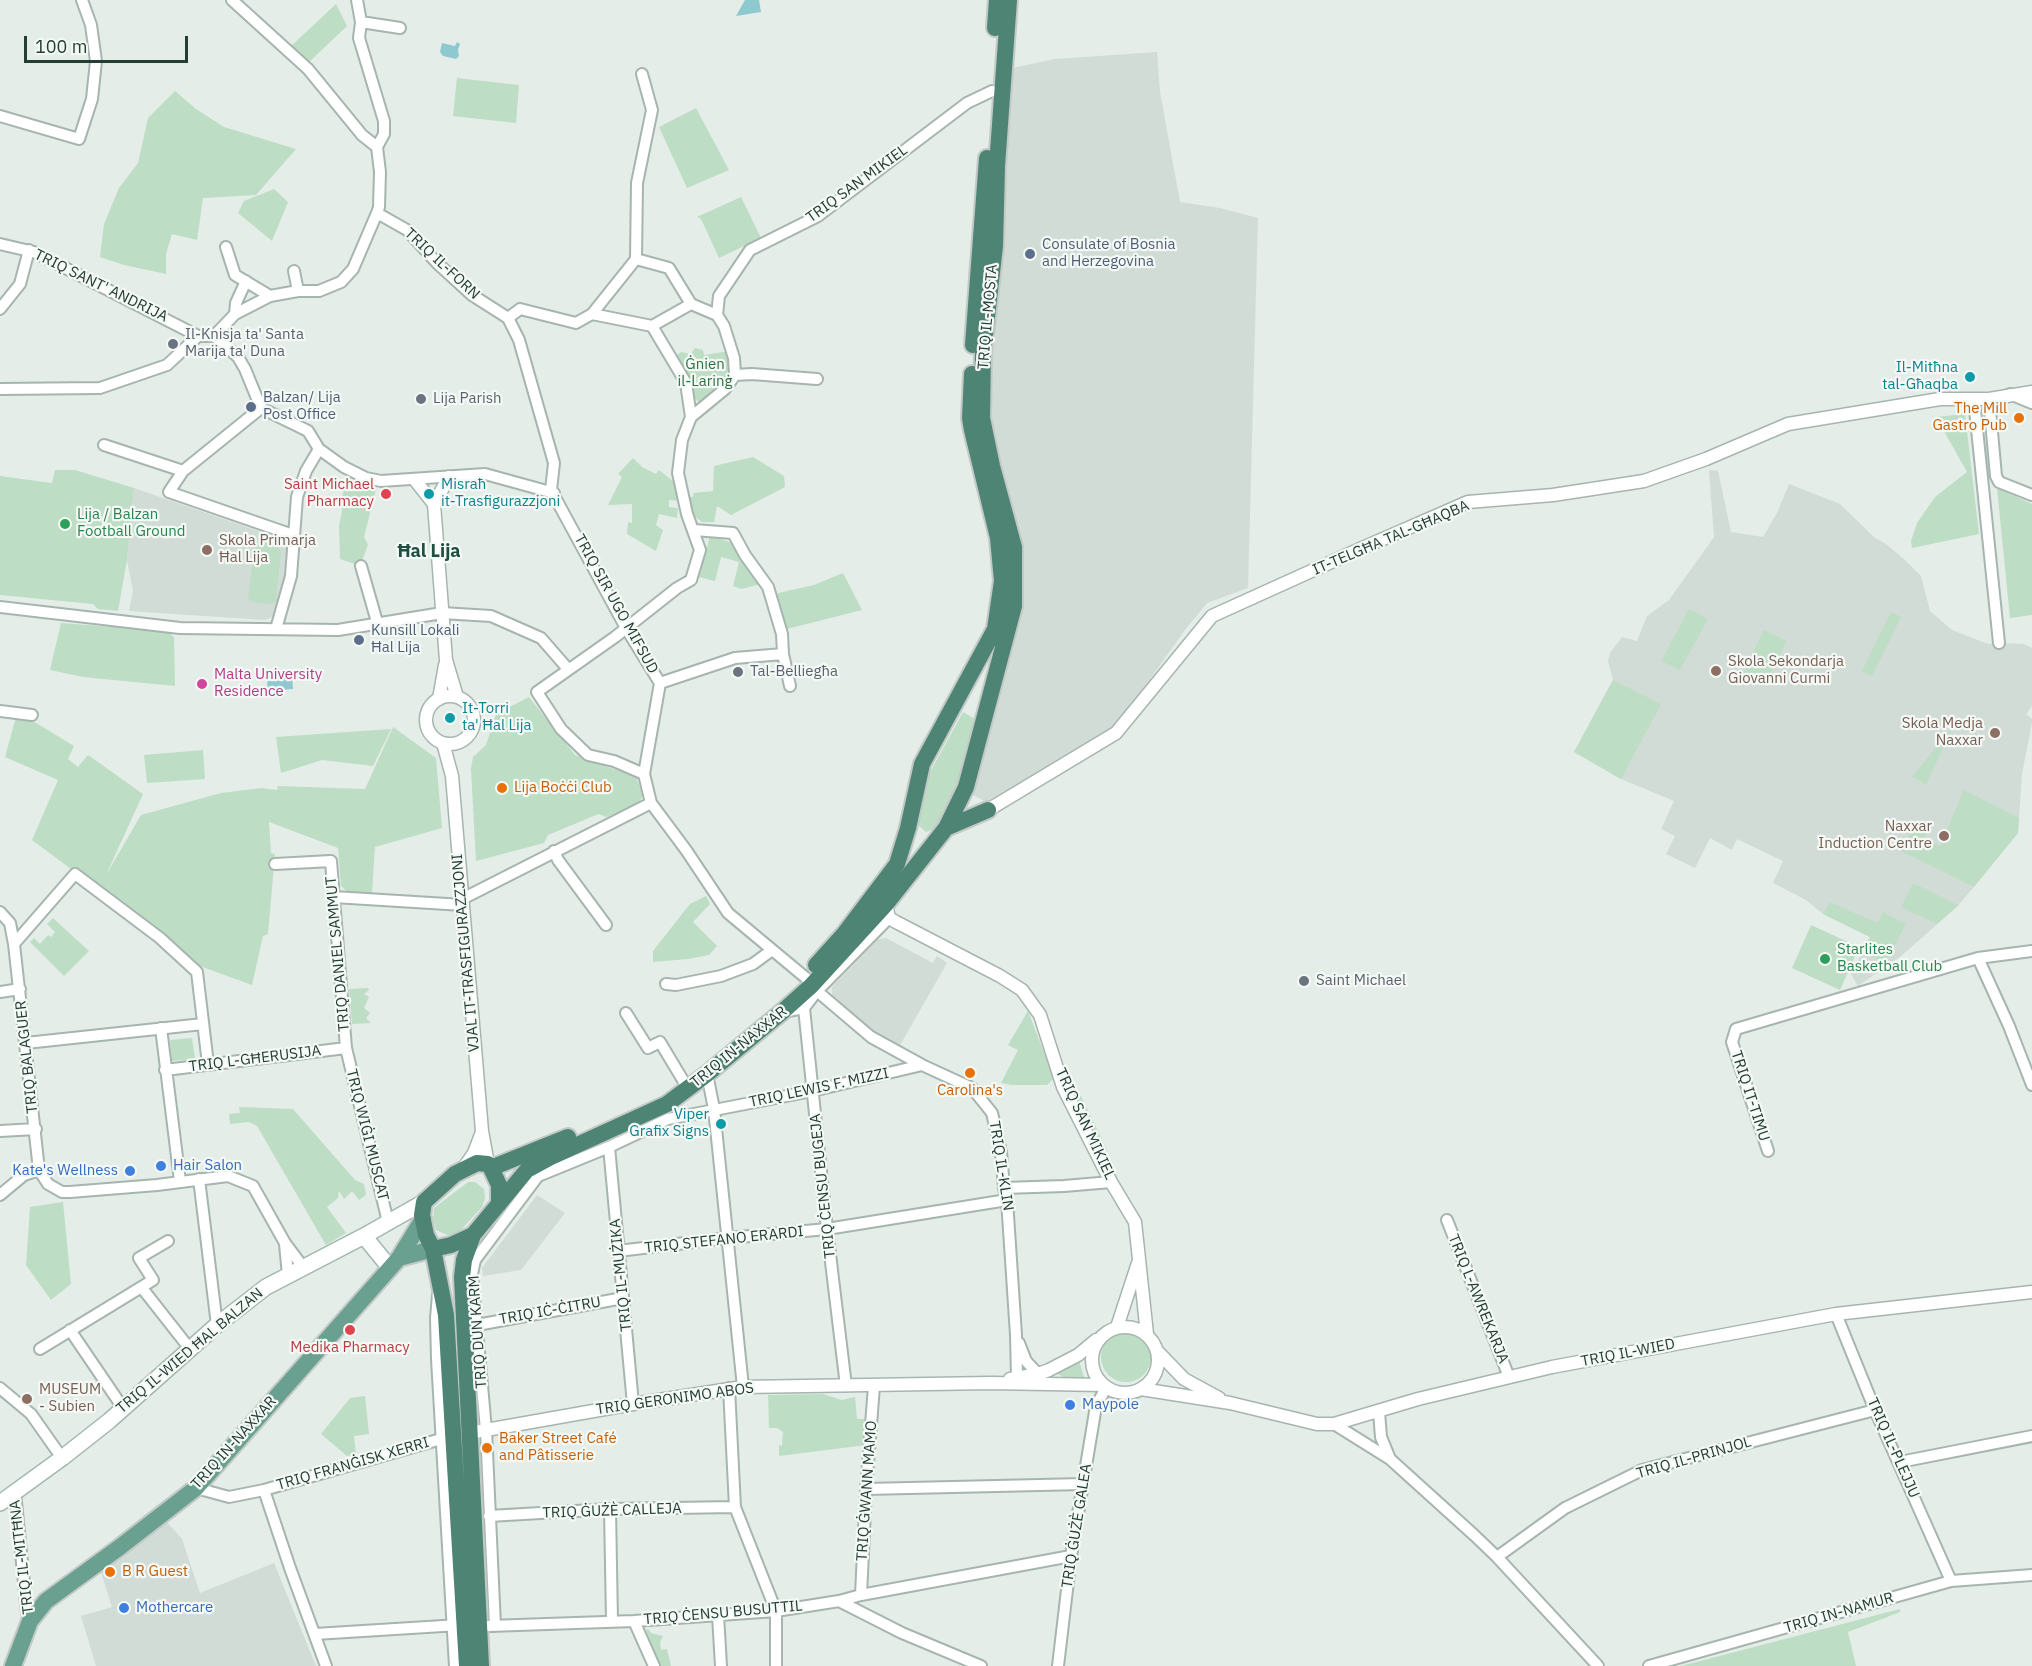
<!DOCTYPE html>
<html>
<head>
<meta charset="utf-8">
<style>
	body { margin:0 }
	#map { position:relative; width:2032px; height:1666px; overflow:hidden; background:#e4ede8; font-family:"IBM Plex Sans",sans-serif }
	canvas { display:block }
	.scale { position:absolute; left:24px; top:36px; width:164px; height:27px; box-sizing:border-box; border:3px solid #243d35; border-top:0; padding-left:8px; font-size:18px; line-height:21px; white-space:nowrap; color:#243d35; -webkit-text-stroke:4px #f4f9f6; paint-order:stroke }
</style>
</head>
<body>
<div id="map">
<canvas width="2032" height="1666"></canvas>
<div class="scale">100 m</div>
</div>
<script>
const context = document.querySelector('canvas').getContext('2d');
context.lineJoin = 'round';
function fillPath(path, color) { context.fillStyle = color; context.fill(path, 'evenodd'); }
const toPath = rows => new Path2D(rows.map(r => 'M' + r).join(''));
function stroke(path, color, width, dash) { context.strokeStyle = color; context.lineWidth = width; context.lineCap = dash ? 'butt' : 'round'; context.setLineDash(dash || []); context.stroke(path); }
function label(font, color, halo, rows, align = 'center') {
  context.font = font + ' "IBM Plex Sans",sans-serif'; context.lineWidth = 4.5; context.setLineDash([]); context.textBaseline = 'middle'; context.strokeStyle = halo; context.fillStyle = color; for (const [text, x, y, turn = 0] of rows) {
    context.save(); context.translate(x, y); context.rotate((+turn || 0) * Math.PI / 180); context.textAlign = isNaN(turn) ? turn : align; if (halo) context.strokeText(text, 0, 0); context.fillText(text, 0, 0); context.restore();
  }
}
const built = toPath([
	[1157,52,1160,92,1180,202,1220,208,1258,218,1248,588,1207,603,1185,630,1116,727,986,802,973,795,1018,579,986,408,1007,69,1055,59],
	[1709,470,1718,471,1731,532,1763,537,1777,513,1789,484,1840,504,1875,538,1886,544,1905,560,1921,576,1930,611,1952,630,1988,644,1999,643,2024,644,2032,648,2032,706,2026,714,2032,719,2032,723,2022,774,2018,833,1958,906,1900,957,1858,986,1851,974,1870,937,1823,914,1806,900,1773,883,1783,861,1737,839,1732,850,1710,838,1695,868,1666,854,1675,836,1661,829,1674,801,1621,779,1574,752,1613,680,1608,661,1610,653,1622,637,1637,641,1647,616,1669,600,1714,537],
	[134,488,287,541,283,589,274,616,265,620,129,611,133,591,127,560],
	[886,938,933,963,937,956,947,963,899,1047,873,1031,832,996,832,987,878,939],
	[537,1195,565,1213,521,1270,483,1276,482,1268],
	[167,1522,182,1539,200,1593,274,1563,316,1666,96,1666,81,1616,112,1607,100,1569]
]);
const green = toPath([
	[336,4,347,26,307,64,289,48],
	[457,78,519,85,516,123,453,116],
	[175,91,196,109,224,127,296,149,256,195,203,198,197,240,172,234,166,254,166,274,124,265,100,257,104,224,119,188,138,163,148,118],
	[696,108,729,170,687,188,659,127],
	[274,189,288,202,272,241,238,213,244,201],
	[741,197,761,238,719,258,701,219,697,217],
	[695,348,703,350,704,355,730,351,729,369,718,391,702,405,692,396,673,358,681,352,691,354],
	[1965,414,1979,534,1912,548,1911,541,1917,523,1935,497,1967,472,1936,417],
	[753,457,784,476,785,487,731,515,717,506,714,522,702,522,692,514,687,497,693,497,693,493,713,491,714,466],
	[633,458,642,467,656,474,659,470,674,482,679,501,669,500,669,507,678,508,677,518,659,514,656,525,663,530,656,551,627,534,628,522,632,523,632,504,608,505,622,477,618,474],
	[55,470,75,470,134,488,127,560,118,611,98,609,93,604,0,595,0,476,52,483],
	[349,476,376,489,364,537,368,545,361,563,355,564,340,559,339,526,342,511,342,496],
	[1997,488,2032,504,2032,615,2010,618],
	[710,536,746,547,746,551,761,584,741,589,733,586,739,562,721,557,715,581,699,577],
	[255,541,276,543,281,552,276,602,268,604,251,602,248,598],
	[843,573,862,610,787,629,774,594,814,585],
	[1689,609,1708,619,1680,670,1661,661],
	[1891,612,1901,617,1872,676,1862,671],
	[61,623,167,631,174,637,175,686,83,677,50,670],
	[1764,630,1787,641,1764,685,1742,676],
	[1613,680,1661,704,1621,779,1574,752],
	[529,697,575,755,636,777,643,795,638,805,606,817,599,814,596,815,548,835,544,843,476,861,471,769,473,757,486,745,496,714],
	[963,712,975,719,964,769,953,800,939,827,926,832,915,822,928,776],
	[16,717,33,721,74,746,68,759,78,767,88,755,143,794,106,875,141,815,221,793,262,788,277,790,278,786,365,789,393,727,436,758,442,828,375,847,372,893,349,893,341,886,338,848,269,822,271,853,275,854,268,934,263,936,252,985,197,965,100,887,71,869,32,840,58,780,5,757],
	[1954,725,1926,784,1912,777],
	[391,729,373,766,322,760,281,773,276,737],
	[203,750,205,779,147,783,144,755],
	[1964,790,2019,818,2018,833,1974,887,1901,851,1913,825,1927,832,1924,839,1940,846],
	[1913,883,1915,884,1958,905,1937,924,1901,907],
	[706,896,710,904,693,922,717,946,709,955,688,959,653,962,653,951,690,904],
	[1830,902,1877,923,1883,912,1906,924,1886,963,1863,952,1870,937,1823,914],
	[53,918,89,951,64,976,30,942,34,938,40,944,48,935,51,937,55,932,47,924],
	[1811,925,1859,947,1840,990,1792,968],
	[368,988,369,990,364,994,369,997,364,1008,370,1013,366,1018,371,1023,352,1024,349,989],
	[1028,1011,1054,1078,1047,1085,1012,1085,1001,1083,1018,1050,1008,1045],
	[192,1038,195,1059,172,1061,170,1040],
	[1080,1094,1108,1152,1101,1144,1078,1104],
	[239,1107,293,1109,355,1180,364,1184,366,1195,359,1200,352,1191,344,1199,339,1191,338,1198,327,1207,346,1233,326,1245,257,1126,249,1122,230,1124,229,1114,240,1113],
	[468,1182,475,1182,484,1189,485,1198,482,1207,460,1231,450,1236,436,1230,433,1220,434,1208],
	[63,1202,71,1284,51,1300,26,1265,30,1207],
	'1101 1357a25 25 0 1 1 50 0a25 25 0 1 1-50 0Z',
	[1079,1361,1085,1380,1067,1379,1056,1373],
	[823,1394,842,1400,855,1397,857,1419,868,1419,866,1445,779,1456,779,1445,782,1446,783,1432,777,1428,769,1428,768,1395],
	[365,1396,369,1434,354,1436,356,1454,347,1456,321,1434,350,1398],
	[1900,1609,1900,1612,1848,1632,1856,1666,1681,1666],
	[648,1629,651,1633,663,1636,660,1642,661,1650,667,1649,671,1666,660,1666,646,1630]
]);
const water = toPath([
	[745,0,759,0,761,12,736,16],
	[457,42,460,44,458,50,459,56,456,59,443,56,440,52,442,43,455,46],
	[292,676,293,689,268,691,267,679]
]);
const minor = toPath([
	[232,0,308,69,362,135,377,147],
	[361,22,400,28],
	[0,116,79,139,92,99,96,61,91,25,82,0],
	[377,213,407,230,437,263,472,295,508,318,519,340,554,463,551,490,626,628,660,683,644,774,651,803,686,850,728,913,806,978],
	[0,244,34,252,198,336,214,336],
	[226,247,235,275,270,296],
	[636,259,637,183,652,110,642,74],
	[294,271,298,291],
	[0,309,20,284,29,250],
	[235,314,236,303,246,281],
	[592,314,652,326,691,304],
	[717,315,719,296,750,250,818,216,967,103,992,91],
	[508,318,520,309,576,323,592,314,636,259,669,268,691,304,717,315],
	[652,326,686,383,691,417],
	[214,336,235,314,270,296,298,291,319,291,341,282,353,269,377,213,379,207,380,172,377,147,384,134,384,121,359,38,361,22,357,0],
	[214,336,238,357,245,369,261,408,308,431,319,449,344,467,366,478,381,481,485,474,554,493],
	[735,375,752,374,817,379],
	[0,389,100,388,167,365,198,336],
	[2010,394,2032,403],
	[1989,399,1996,476,1999,482,2032,495],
	[1974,400,1999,643],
	[261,408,183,471,169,492,293,535],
	[104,445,183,471],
	[694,530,733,533,745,555,768,587,782,634,783,654,790,686],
	[361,566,377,622],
	[0,607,180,628,338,630,442,613,491,616,541,638,568,669],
	[276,629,291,576,297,497,306,471,319,449],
	[660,683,735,658,783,654],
	[0,711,32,715],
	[644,774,614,761,588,755,561,729,537,692,615,637,677,588,691,580,700,550,687,514,678,473,682,440,691,417,725,389,735,375,734,358,724,326,717,315],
	[554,851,558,860,606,925],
	[275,864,331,861,346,1048,388,1222],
	[334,897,463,905],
	[462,899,651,803],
	[0,912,10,923,14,944,39,1170,48,1184,62,1192,70,1192,157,1185,228,1176,253,1186,285,1243,303,1267],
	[14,944,75,874,160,938,197,972,208,1064],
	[1978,958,2009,1026,2032,1085],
	[666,984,676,985,721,976,753,964,772,950],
	[811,986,871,1037,922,1065,972,1088,992,1113,1001,1152,1004,1188,1007,1200,1016,1335,1017,1377],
	[0,992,20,989],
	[804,1008,817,991,885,922],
	[783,1012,804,1008,827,1229,846,1386],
	[626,1013,648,1048,660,1042,684,1082],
	[161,1028,180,1181],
	[26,1043,203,1024],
	[165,1070,346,1048],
	[707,1074,714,1109,743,1387],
	[0,1131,36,1129],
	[609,1147,633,1404],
	[1768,1151,1732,1042,1736,1029,1978,958,2032,951],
	[199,1179,217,1325],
	[1004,1188,1064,1186,1111,1182],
	[0,1195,24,1175,39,1170],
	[1447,1220,1509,1377],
	[285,1244,288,1275],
	[618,1251,728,1238,827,1229,1007,1200],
	[142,1288,190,1349],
	[438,1295,436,1318,437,1359,455,1666],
	[1836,1314,1875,1410,1951,1581],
	[477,1325,623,1298],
	[70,1330,123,1408],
	[1019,1343,1026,1361,1038,1374],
	[40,1349,153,1280,139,1258,168,1241],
	[0,1388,31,1414,62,1458],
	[729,1388,735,1507,776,1611,776,1666],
	[1379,1412,1381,1437,1390,1459],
	[1334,1424,1390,1459,1474,1535,1497,1557,1598,1666],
	[1900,1462,2032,1436],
	[196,1488,229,1497,264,1490,441,1439],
	[866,1489,1083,1484],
	[264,1490,290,1568,326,1666],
	[15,1492,27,1613,30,1621],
	[610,1509,612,1621],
	[489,1516,610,1509,735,1507],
	[1497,1557,1565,1508,1642,1470,1875,1410],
	[861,1595,866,1489,874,1386],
	[839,1601,902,1633,981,1666],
	[718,1615,721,1666],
	[634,1621,654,1666],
	[489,1626,634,1621,776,1611,839,1601,861,1595,1071,1556],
	[495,1626,486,1430,472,1274,475,1260,538,1176,609,1147,668,1119,812,1091,922,1065],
	[315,1634,459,1625],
	[1058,1666,1071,1556,1096,1406,1106,1388],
	[1649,1666,1951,1581,2032,1575]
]);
const tertiary = toPath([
	[415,480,434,504],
	[434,504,446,660,457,697],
	[434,504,449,477],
	'426 720a24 24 0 1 1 48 0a24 24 0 1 1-48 0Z',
	[439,699,445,665],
	[443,743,452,776,482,1131,488,1164],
	[988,810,1116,733,1212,616,1360,549,1468,502,1553,495,1644,481,1706,459,1788,424,1940,399,1989,399,2032,392],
	[886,904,889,918,896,922,1000,976,1022,990,1040,1015,1063,1087,1111,1182,1135,1222,1147,1334],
	[463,1169,474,1153,482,1132],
	'1092 1360a33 33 0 1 1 66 0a33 33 0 1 1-66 0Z',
	[1117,1327,1138,1263],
	[1158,1352,1184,1379,1219,1398],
	[1010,1379,1038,1374,1049,1370,1078,1355,1096,1340],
	[1141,1389,1230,1403,1317,1424,1334,1424,1418,1399,1552,1367,1836,1314,2032,1292],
	[469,1433,633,1404,743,1387,991,1383,1103,1385]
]);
const secondary = toPath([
	[364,1236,390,1268],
	[0,1503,62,1458,109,1421,217,1325,266,1287,364,1236,424,1202]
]);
const primary = toPath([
	[399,1258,433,1249],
	[13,1666,30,1621,46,1601,120,1547,196,1488,399,1258,423,1219]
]);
const trunk = toPath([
	[995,28,997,0],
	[973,345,987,158],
	[946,828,988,810],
	[816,965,844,934,897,864,908,828,922,764,995,629,1002,581,998,538,972,430,970,418,972,374],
	[491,1168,568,1137],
	[473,1235,464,1260,462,1277,481,1666],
	[433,1249,451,1245,473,1235,527,1170,551,1157,667,1104,707,1074,782,1012,811,986,886,904,946,828,966,787,1014,606,1014,547,992,466,982,418,983,352,995,246,997,166,1009,0],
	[467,1666,446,1315,433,1249,426,1235,422,1215,424,1202,455,1174,477,1163,488,1164,491,1168,499,1185,499,1204]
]);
const markers = [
	[1030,254,6,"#5c6f8a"],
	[173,344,6,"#6b7280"],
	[1970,377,6,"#0f9aa8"],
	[421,399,6,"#6b7280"],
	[251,407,6,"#5c6f8a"],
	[2019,418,6,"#e8710a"],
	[386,494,6,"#e0444e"],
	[429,494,6,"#0f9aa8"],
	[65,524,6,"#2e9e5b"],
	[207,550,6,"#8d6e63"],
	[359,640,6,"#5c6f8a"],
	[1716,671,6,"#8d6e63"],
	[738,672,6,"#6b7280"],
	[202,684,6,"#d1479c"],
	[450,718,6,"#0f9aa8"],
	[1995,733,6,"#8d6e63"],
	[502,788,6,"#e8710a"],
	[1944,836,6,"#8d6e63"],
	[1825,959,6,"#2e9e5b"],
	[1304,981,6,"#6b7280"],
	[970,1073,6,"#e8710a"],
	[721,1124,6,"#0f9aa8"],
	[161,1166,6,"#3f7fe0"],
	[130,1171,6,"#3f7fe0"],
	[350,1330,6,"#e0444e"],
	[27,1399,6,"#8d6e63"],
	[1070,1405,6,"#3f7fe0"],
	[487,1448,6,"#e8710a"],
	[110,1572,6,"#e8710a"],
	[124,1608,6,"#3f7fe0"]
];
const streetNames = [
	["TRIQ SAN MIKIEL",857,184,-36],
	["TRIQ IL-FORN",442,264,43],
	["TRIQ SANT' ANDRIJA",101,286,26],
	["TRIQ IL-MOSTA",988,317,-85],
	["IT-TELGĦA TAL-GĦAQBA",1391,538,-23],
	["TRIQ SIR UGO MIFSUD",616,604,61],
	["VJAL IT-TRASFIGURAZZJONI",466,953,-95],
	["TRIQ DANIEL SAMMUT",338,954,-95],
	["TRIQ IN-NAXXAR",739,1047,-39],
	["TRIQ BALAGUER",27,1057,-96],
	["TRIQ L-GĦERUSIJA",255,1059,-7],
	["TRIQ LEWIS F. MIZZI",819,1088,-12],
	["TRIQ IT-TIMU",1750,1096,72],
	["TRIQ SAN MIKIEL",1085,1124,65],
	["TRIQ WIĠI MUSCAT",367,1135,76],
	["TRIQ IL-KLIN",1001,1166,81],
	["TRIQ ĊENSU BUGEJA",823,1186,-96],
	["TRIQ STEFANO ERARDI",724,1240,-6],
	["TRIQ IL-MUŻIKA",621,1275,-96],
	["TRIQ L-AWREKARJA",1478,1299,68],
	["TRIQ IĊ-ĊITRU",550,1311,-10],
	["TRIQ DUN KARM",478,1332,-94],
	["TRIQ IL-WIED ĦAL BALZAN",190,1351,-40],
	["TRIQ IL-WIED",1628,1353,-11],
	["TRIQ GERONIMO ABOS",675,1399,-8],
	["TRIQ IN-NAXXAR",234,1443,-48],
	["TRIQ IL-PLEJJU",1893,1448,66],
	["TRIQ IL-PRINJOL",1694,1458,-16],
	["TRIQ FRANĠISK XERRI",353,1464,-16],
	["TRIQ ĠWANN MAMO",867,1491,-86],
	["TRIQ ĠUŻÈ CALLEJA",612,1511,-2],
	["TRIQ ĠUŻÈ GALEA",1077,1526,-81],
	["TRIQ IL-MITĦNA",22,1557,-97],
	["TRIQ ĊENSU BUSUTTIL",723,1613,-5],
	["TRIQ IN-NAMUR",1839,1613,-16]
];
const serviceNames = [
	["Consulate of Bosnia",1042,245],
	["and Herzegovina",1042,262],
	["Balzan/ Lija",263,398],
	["Post Office",263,415],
	["Kunsill Lokali",371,631],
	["Ħal Lija",371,648]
];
const worshipNames = [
	["Il-Knisja ta' Santa",185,335],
	["Marija ta' Duna",185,352],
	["Lija Parish",433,399],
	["Tal-Belliegħa",750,672],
	["Saint Michael",1316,981]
];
const parkNames = [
	["Ġnien",705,365],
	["il-Larinġ",705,382]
];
const cultureNames = [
	["Il-Mitħna",1958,368],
	["tal-Għaqba",1958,385],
	["Misraħ",441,485,"left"],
	["it-Trasfigurazzjoni",441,502,"left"],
	["It-Torri",462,709,"left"],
	["ta' Ħal Lija",462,726,"left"],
	["Viper",709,1115],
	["Grafix Signs",709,1132]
];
const foodNames = [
	["The Mill",2007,409,"right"],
	["Gastro Pub",2007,426,"right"],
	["Lija Boċċi Club",514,788],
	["Carolina's",970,1091,"center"],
	["Baker Street Café",499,1439],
	["and Pâtisserie",499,1456],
	["B R Guest",122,1572]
];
const healthNames = [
	["Saint Michael",374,485],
	["Pharmacy",374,502],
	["Medika Pharmacy",350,1348,"center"]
];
const leisureNames = [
	["Lija / Balzan",77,515],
	["Football Ground",77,532],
	["Starlites",1837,950],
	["Basketball Club",1837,967]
];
const educationNames = [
	["Skola Primarja",219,541],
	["Ħal Lija",219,558],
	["Skola Sekondarja",1728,662],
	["Giovanni Curmi",1728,679],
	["Skola Medja",1983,724,"right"],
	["Naxxar",1983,741,"right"],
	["Naxxar",1932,827,"right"],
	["Induction Centre",1932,844,"right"],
	["MUSEUM",39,1390],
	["- Subien",39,1407]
];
const hotelNames = [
	["Malta University",214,675],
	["Residence",214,692]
];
const shopNames = [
	["Hair Salon",173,1166],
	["Kate's Wellness",118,1171,"right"],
	["Maypole",1082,1405],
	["Mothercare",136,1608]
];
const quarterNames = [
	["Ħal Lija",429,552]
];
fillPath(built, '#d2dcd7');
fillPath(green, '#bdddc4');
fillPath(water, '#8ec9cf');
stroke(minor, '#a7b5af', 14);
stroke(tertiary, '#a7b5af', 15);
stroke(secondary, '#a2b8af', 18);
stroke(primary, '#c2c9c6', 20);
stroke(trunk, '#c2c9c6', 20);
stroke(minor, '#fff', 10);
stroke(tertiary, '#fff', 12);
stroke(secondary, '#fff', 15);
stroke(primary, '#6aa08f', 16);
stroke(trunk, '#4e8474', 16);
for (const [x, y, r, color] of markers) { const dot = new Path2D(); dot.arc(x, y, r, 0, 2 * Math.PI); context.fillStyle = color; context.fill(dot); stroke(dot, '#f4f9f6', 2); }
label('15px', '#243d35', '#f4f9f6', streetNames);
label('15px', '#4e5e75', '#f4f9f6', serviceNames, 'left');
label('15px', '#5b616d', '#f4f9f6', worshipNames, 'left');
label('15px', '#307246', '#f4f9f6', parkNames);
label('15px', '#0d838f', '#f4f9f6', cultureNames, 'right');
label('15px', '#c56008', '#f4f9f6', foodNames, 'left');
label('15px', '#be3a42', '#f4f9f6', healthNames, 'right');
label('15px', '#27864d', '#f4f9f6', leisureNames, 'left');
label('15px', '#785e54', '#f4f9f6', educationNames, 'left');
label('15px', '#b23c85', '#f4f9f6', hotelNames, 'left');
label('15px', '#366cbe', '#f4f9f6', shopNames, 'left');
label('bold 18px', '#204f41', '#f4f9f6', quarterNames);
</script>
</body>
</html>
